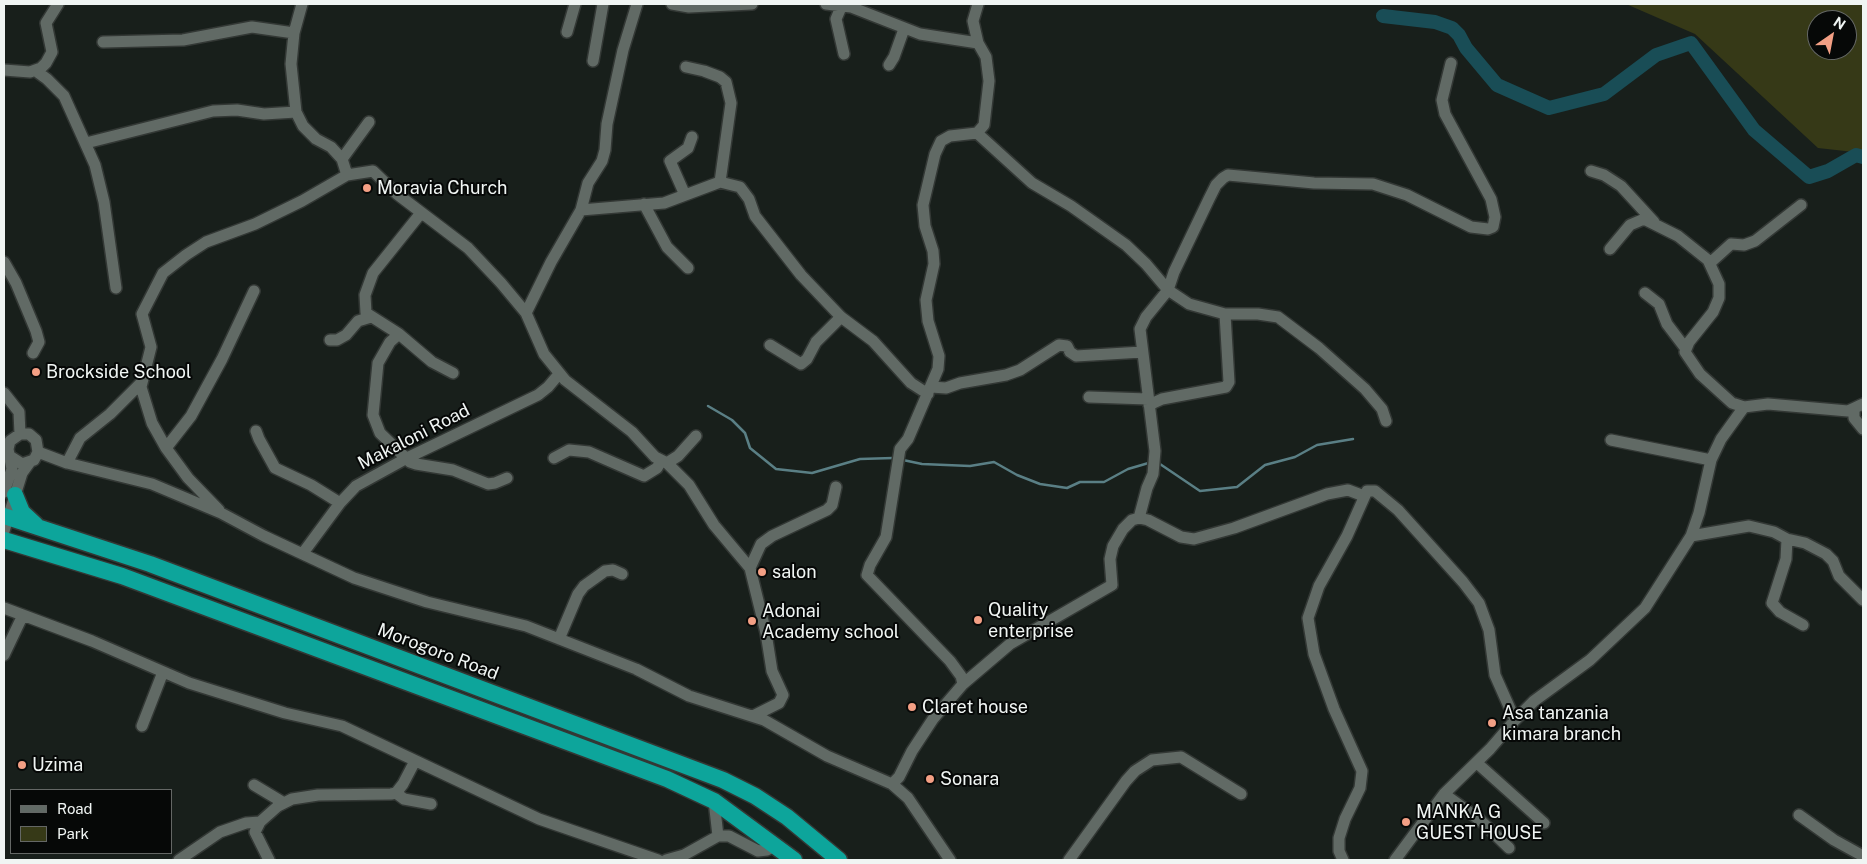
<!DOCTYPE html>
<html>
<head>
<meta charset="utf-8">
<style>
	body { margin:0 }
	#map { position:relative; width:1867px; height:864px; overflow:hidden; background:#181f1b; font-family:"Public Sans",sans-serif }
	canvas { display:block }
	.frame { position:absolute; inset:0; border:5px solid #f0f5f3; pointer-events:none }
	.legend { position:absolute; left:10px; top:789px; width:162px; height:65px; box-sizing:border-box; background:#060807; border:1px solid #646765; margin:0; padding:6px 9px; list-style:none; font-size:15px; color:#f0f5f3 }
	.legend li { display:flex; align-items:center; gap:10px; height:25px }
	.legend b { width:25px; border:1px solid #646765 }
	.north { position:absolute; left:1807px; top:10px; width:50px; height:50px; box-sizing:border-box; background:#060807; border:1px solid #646765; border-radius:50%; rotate:33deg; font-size:14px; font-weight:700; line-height:20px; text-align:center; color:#f0f5f3 }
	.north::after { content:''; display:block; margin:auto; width:18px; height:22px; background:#f39f84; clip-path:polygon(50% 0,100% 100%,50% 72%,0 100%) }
</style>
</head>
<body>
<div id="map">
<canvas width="1867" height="864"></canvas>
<div class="frame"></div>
<ul class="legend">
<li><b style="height:6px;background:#616a65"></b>Road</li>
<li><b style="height:14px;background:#363917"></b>Park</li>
</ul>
<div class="north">N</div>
</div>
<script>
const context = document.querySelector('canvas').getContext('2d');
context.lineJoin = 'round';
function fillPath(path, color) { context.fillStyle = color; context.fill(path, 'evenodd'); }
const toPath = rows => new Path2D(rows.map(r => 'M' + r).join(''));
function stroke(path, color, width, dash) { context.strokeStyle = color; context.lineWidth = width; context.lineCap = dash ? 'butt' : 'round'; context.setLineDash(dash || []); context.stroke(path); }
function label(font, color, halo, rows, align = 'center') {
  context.font = font + ' "Public Sans",sans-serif'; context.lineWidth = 4; context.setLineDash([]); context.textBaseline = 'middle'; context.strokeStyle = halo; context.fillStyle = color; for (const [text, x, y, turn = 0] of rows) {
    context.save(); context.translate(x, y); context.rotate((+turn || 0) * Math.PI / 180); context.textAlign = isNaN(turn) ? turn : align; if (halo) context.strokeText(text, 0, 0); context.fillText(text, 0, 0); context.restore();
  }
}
const green = toPath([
	[1626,4,1863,4,1863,153,1818,148,1695,34],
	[1817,20,1847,20,1847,50,1817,50]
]);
const stream = toPath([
	[708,406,732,420,745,433,750,448,776,469,812,473,860,459,893,458],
	[903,460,922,464,970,466,994,462,1017,475,1040,484,1067,488,1080,482,1104,482,1128,469,1152,462],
	[1157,462,1200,491,1237,487,1265,465,1295,457,1317,445,1353,439]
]);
const river = toPath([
	[1383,16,1435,22,1452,28,1459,35,1466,48,1497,85,1549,108,1604,94,1656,55,1691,43,1754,130,1809,177,1828,171,1856,155,1863,157]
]);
const minor = toPath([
	[672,4,689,7,752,4],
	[826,4,851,7,920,34,978,43],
	[842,5,836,19,844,54],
	[567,32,575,4],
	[103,42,183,40,252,27,294,33],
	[593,61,603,4],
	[889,65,894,57,904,29],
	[686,67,704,71,720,77,726,82,731,103,720,182],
	[4,70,30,72,41,68,46,63,52,52,46,23,58,4],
	[36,71,47,79,64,96,95,165,104,202,116,288],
	[977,133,984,125,989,81,986,57,978,43,973,21,978,4],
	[86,143,213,111,237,110,264,114,296,112],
	[342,159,369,122],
	[1591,171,1604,175,1621,186,1654,222],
	[347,175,373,171,397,194,468,248,501,283,526,313,544,354,565,380,632,432,655,457,667,463,689,485,714,525,750,568,766,633,772,671,783,695,779,703,753,716],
	[685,195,670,161,688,148,692,137],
	[644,204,667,247,688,268],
	[581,210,664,203,720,182,740,187,749,199,755,216,801,275,841,317,873,341,911,383,928,394],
	[421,213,373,273,365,295,366,313,399,334,432,362,453,373],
	[1610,249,1630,225,1644,219,1678,236,1708,260,1719,284,1719,298,1713,312,1689,342,1685,352,1700,374,1732,403,1744,407,1768,404,1848,411,1863,404],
	[4,262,16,283,36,331,39,342,33,353],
	[1710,263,1731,244,1744,245,1755,241,1801,205],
	[1645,293,1659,304,1667,324,1686,349],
	[526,313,551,262,581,210,588,183,602,161,605,150,607,124,623,50,637,4],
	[399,334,390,342,378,363,373,415,380,433,410,462,416,464,453,470,488,484,495,483,507,478],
	[330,340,337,340,346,335,358,321,371,317],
	[770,345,801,364,807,359,816,342,841,317],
	[931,387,946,388,960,383,1006,375,1020,370,1059,345,1067,346,1070,352,1076,356,1142,352],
	[4,393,19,412,20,434],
	[1089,397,1148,399],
	[1149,405,1162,399,1226,387,1229,382,1225,314],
	[1854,409,1854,418,1863,429],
	[256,431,259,439,275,468,311,485,340,503],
	[1611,440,1711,460],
	[166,448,191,416,222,359,254,291],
	[38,452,67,463,152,484,221,513,264,536,354,578,427,602,526,626,636,669,689,696,764,720,827,756,892,784,908,798,950,860],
	[554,458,569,450,589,452,644,476,657,468,661,461],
	[67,463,80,438,110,414,141,383],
	[667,463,678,456,696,436],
	[4,492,12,469,8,449,10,441,20,434,29,434,36,440,38,452,34,460,22,464,11,457],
	[219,510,188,478,166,448,152,423,141,387,151,347,142,314,163,273,186,255,206,242,255,224,302,201,347,175,342,159,331,147,316,139,303,126,296,112,291,64,294,33,302,4],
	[1139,518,1147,488,1153,474,1155,451,1140,329,1146,317,1168,290,1174,272,1209,199,1216,185,1223,178,1228,175,1314,183,1373,184,1407,195,1471,227,1488,229,1493,227,1495,217,1491,199,1445,114,1442,100,1451,63],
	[4,531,22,473,30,462],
	[1691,536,1749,526,1774,532,1787,539,1805,543,1826,554,1833,561,1839,576,1863,600],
	[1787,539,1786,559,1772,603,1780,612,1803,625],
	[303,553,340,503,356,486,407,458,538,395,548,387,559,374],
	[750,568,761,544,772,536,827,510,832,505,836,487],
	[4,608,92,641,189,683,285,713,342,726,539,819,658,860],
	[559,639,578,594,584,586,605,571,613,570,622,574],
	[4,655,23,615],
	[963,684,1010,644,1112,585,1110,559,1113,546,1123,529,1132,520,1139,518,1148,520,1181,537,1194,539,1234,528,1327,494,1348,490,1364,496],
	[142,726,163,672],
	[1477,763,1544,823],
	[892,784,899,777,912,751,933,719,963,684,961,676,950,661,867,575,870,565,886,537,900,449,908,439,938,369,939,356,928,321,926,300,934,264,933,251,925,226,923,205,935,154,941,141,950,136,977,133,1032,183,1071,206,1126,245,1146,264,1168,290,1189,304,1225,314,1258,314,1278,317,1319,348,1365,389,1382,409,1386,421],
	[254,785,284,803],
	[396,793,404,799,431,804],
	[1444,794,1480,820,1509,848],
	[714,801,718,836],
	[1799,815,1834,840,1863,856],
	[179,860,220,832,246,823,260,822],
	[269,860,255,832,260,822,278,806,292,799,318,795,391,794,396,793,403,784,415,761],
	[666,860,684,855,718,836,729,836,758,851,767,850,774,846],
	[1069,860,1126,781,1135,771,1152,760,1181,757,1241,794],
	[1343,860,1339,851,1339,838,1345,819,1360,788,1362,771,1334,709,1314,654,1308,618,1319,586,1347,536,1367,491,1375,491,1398,510,1463,582,1479,603,1489,630,1495,675,1515,720],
	[1395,860,1444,794,1490,749,1515,720,1534,701,1590,660,1645,608,1691,536,1699,513,1711,460,1721,439,1744,407]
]);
const highway = toPath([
	[15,495,22,512,36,525],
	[4,516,150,564,723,780,755,796,787,817,839,860],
	[4,540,122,576,667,779,714,801,794,860]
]);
const markers = [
	[367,188,5,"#f39f84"],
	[36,372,5,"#f39f84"],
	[762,572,5,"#f39f84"],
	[978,620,5,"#f39f84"],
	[752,621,5,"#f39f84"],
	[912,707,5,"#f39f84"],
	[1492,723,5,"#f39f84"],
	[22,765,5,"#f39f84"],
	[930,779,5,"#f39f84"],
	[1406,822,5,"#f39f84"]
];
const poiNames = [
	["Moravia Church",377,188],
	["Brockside School",46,372],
	["salon",772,572],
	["Quality",988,610],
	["enterprise",988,631],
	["Adonai",762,611],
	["Academy school",762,632],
	["Claret house",922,707],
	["Asa tanzania",1502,713],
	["kimara branch",1502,734],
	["Uzima",32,765],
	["Sonara",940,779],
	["MANKA G",1416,812],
	["GUEST HOUSE",1416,833]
];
const streetNames = [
	["Makaloni Road",414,437,-27],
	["Morogoro Road",438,652,21]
];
fillPath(green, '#363917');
stroke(stream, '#5a7f85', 2.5);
stroke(river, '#194d56', 14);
stroke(minor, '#333835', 14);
stroke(highway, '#333835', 19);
stroke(minor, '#616a65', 11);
stroke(highway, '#0da59b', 16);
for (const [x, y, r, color] of markers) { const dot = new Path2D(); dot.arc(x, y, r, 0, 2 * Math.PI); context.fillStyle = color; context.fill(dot); stroke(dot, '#060807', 2); }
label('18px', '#f0f5f3', '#060807', poiNames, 'left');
label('18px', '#f0f5f3', '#060807', streetNames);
</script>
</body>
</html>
